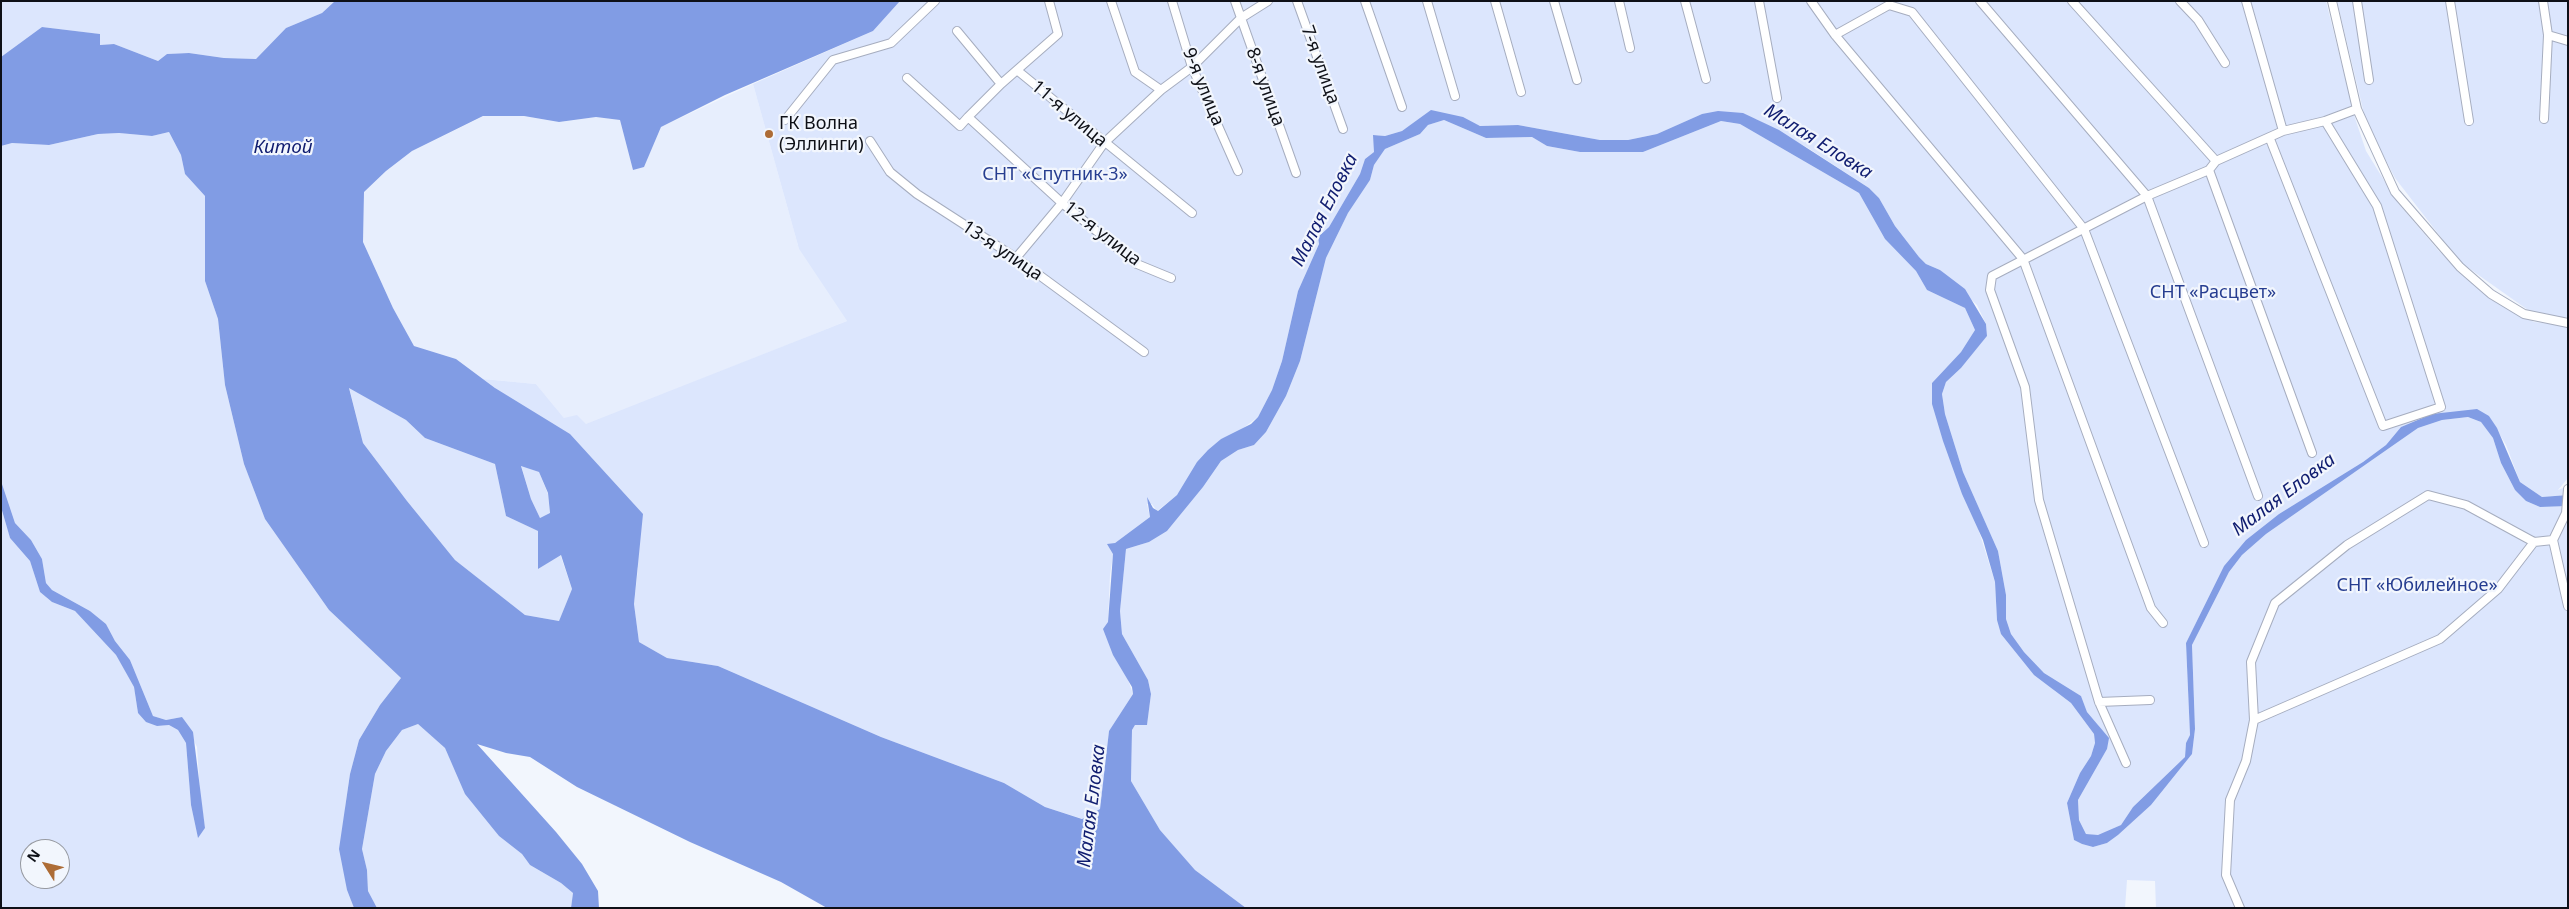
<!DOCTYPE html>
<html>
<head>
<meta charset="utf-8">
<style>
	body { margin:0 }
	#map { position:relative; width:2569px; height:909px; overflow:hidden; background:#f2f6fd; font-family:"Noto Sans",sans-serif }
	canvas { display:block }
	.frame { position:absolute; inset:0; border:2px solid #0e1017; pointer-events:none }
	.north { position:absolute; left:20px; top:839px; width:50px; height:50px; box-sizing:border-box; background:#f2f6fd; border:1px solid #979aa1; border-radius:50%; rotate:306deg; font-size:14px; font-weight:700; line-height:20px; text-align:center; color:#0e1017 }
	.north::after { content:''; display:block; margin:auto; width:18px; height:22px; background:#ad6c36; clip-path:polygon(50% 0,100% 100%,50% 72%,0 100%) }
</style>
</head>
<body>
<div id="map">
<canvas width="2569" height="909"></canvas>
<div class="frame"></div>
<div class="north">N</div>
</div>
<script>
const context = document.querySelector('canvas').getContext('2d');
context.lineJoin = 'round';
function fillPath(path, color) { context.fillStyle = color; context.fill(path, 'evenodd'); }
const toPath = rows => new Path2D(rows.map(r => 'M' + r).join(''));
function stroke(path, color, width, dash) { context.strokeStyle = color; context.lineWidth = width; context.lineCap = dash ? 'butt' : 'round'; context.setLineDash(dash || []); context.stroke(path); }
function label(font, color, halo, rows, align = 'center') {
  context.font = font + ' "Noto Sans",sans-serif'; context.lineWidth = 4.5; context.setLineDash([]); context.textBaseline = 'middle'; context.strokeStyle = halo; context.fillStyle = color; for (const [text, x, y, turn = 0] of rows) {
    context.save(); context.translate(x, y); context.rotate((+turn || 0) * Math.PI / 180); context.textAlign = isNaN(turn) ? turn : align; if (halo) context.strokeText(text, 0, 0); context.fillText(text, 0, 0); context.restore();
  }
}
const built = toPath([
	[753,84,799,249,847,321,586,425,564,418,536,384,483,379,456,359,414,346,393,308,363,242,364,192,386,171,412,151,484,116,524,116,559,122,596,117,620,120,633,170,644,166,661,127]
]);
const green = toPath([
	[1,1,335,1,322,13,286,28,256,59,224,58,189,53,167,54,158,61,114,44,99,45,99,34,42,27,1,57],
	[900,1,2326,1,2355,118,2366,151,2398,203,2438,250,2489,297,2534,322,2568,326,2568,478,2558,490,2568,486,2568,495,2542,497,2520,482,2506,445,2489,416,2432,414,2401,427,2386,445,2363,462,2279,514,2246,540,2224,566,2186,643,2190,735,2186,743,2185,757,2133,807,2121,825,2098,836,2086,834,2079,820,2078,800,2107,749,2098,725,2087,712,2081,696,2044,673,2024,652,2011,634,2006,619,2006,595,1998,551,1963,472,1945,414,1942,394,1946,382,1961,368,1987,336,1986,324,1977,305,1940,270,1926,264,1919,257,1895,226,1879,198,1869,188,1808,148,1756,119,1702,114,1657,134,1628,140,1600,140,1518,125,1480,126,1467,121,1429,114,1402,131,1385,136,1374,135,1374,152,1365,159,1360,174,1329,227,1318,237,1319,244,1298,291,1282,361,1272,390,1258,417,1238,432,1221,439,1177,495,1157,511,1152,504,1147,504,1150,517,1115,543,1110,575,1108,623,1133,694,1109,731,1100,809,1083,819,1045,807,1004,783,881,737,718,666,667,658,639,642,634,604,638,568,495,388,483,379,536,384,564,418,577,415,586,424,847,321,799,249,753,84,873,31],
	[2337,1,2568,1,2568,317,2550,317,2528,310,2460,262,2395,178,2366,122],
	[1444,120,1486,138,1532,137,1547,146,1580,152,1643,152,1721,121,1740,124,1859,193,1885,239,1916,271,1927,290,1965,308,1975,330,1961,352,1932,383,1995,582,1997,620,2055,691,2071,703,2094,734,2095,743,2091,756,2080,773,2067,803,2074,840,2082,844,2093,847,2107,843,2118,835,2151,805,2192,754,2195,729,2192,645,2229,572,2242,555,2266,534,2418,428,2442,420,2468,417,2481,422,2493,438,2501,463,2515,490,2526,501,2540,507,2568,506,2568,908,2156,908,2155,881,2127,880,2125,908,1246,908,1195,870,1160,830,1131,781,1132,730,1135,725,1147,724,1151,694,1148,680,1122,634,1120,611,1126,549,1149,542,1167,531,1203,487,1221,461,1238,450,1254,445,1266,432,1286,396,1300,361,1326,258,1348,213,1370,180,1374,165,1385,149,1420,134,1428,125],
	[169,132,181,155,185,174,205,196,205,281,218,319,225,385,244,464,265,519,329,610,401,678,380,705,359,740,350,774,345,808,347,890,354,908,1,908,1,507,10,538,30,561,40,592,52,602,75,611,116,655,134,687,138,713,157,726,169,725,178,730,186,743,191,805,198,837,205,828,200,794,197,747,182,717,166,720,153,716,130,660,115,641,106,624,90,611,52,590,46,583,42,559,31,540,15,523,1,481,1,146,12,143,49,145,98,134,119,133,152,136],
	[30,849,60,849,60,879,30,879],
	[349,387,406,420,425,438,495,464,506,516,538,531,538,569,560,554,572,589,559,621,525,615,455,560,407,501,363,443],
	[521,465,539,472,548,494,550,514,540,518,531,499],
	[418,724,445,748,454,768,499,836,522,854,530,865,561,883,573,893,571,908,377,908,368,891,367,870,362,849,375,774,386,751,402,730]
]);
const water = toPath([
	[335,1,900,1,873,31,725,95,661,127,644,167,633,170,620,120,596,117,559,122,524,116,483,116,412,151,386,171,364,192,363,242,393,308,414,346,456,359,495,388,570,434,643,514,634,604,639,642,667,658,718,666,881,737,1004,783,1045,807,1082,819,1100,809,1109,731,1133,694,1132,687,1113,655,1103,629,1108,622,1113,554,1107,544,1115,543,1150,517,1147,497,1153,508,1158,511,1177,495,1197,462,1208,450,1221,439,1251,424,1258,417,1272,390,1282,361,1298,291,1319,244,1318,237,1329,227,1360,174,1365,159,1374,152,1373,135,1385,136,1402,131,1431,110,1463,117,1480,126,1518,125,1600,140,1628,140,1657,134,1702,114,1718,111,1743,113,1779,130,1869,188,1879,198,1895,226,1919,257,1926,264,1940,270,1965,289,1986,324,1987,336,1961,368,1946,382,1942,394,1945,414,1963,472,1998,551,2006,595,2006,619,2011,634,2024,652,2044,673,2081,696,2087,712,2109,738,2107,749,2078,800,2079,820,2086,834,2098,835,2121,825,2133,807,2185,757,2186,743,2190,735,2186,643,2224,566,2246,540,2279,514,2363,462,2386,445,2401,427,2432,414,2477,409,2489,416,2497,428,2520,482,2542,497,2568,495,2568,506,2540,507,2526,501,2515,490,2501,463,2493,438,2481,422,2468,417,2442,420,2418,428,2266,534,2242,555,2229,572,2192,645,2195,729,2192,754,2151,805,2118,835,2107,843,2093,847,2082,844,2074,840,2067,803,2080,773,2091,756,2095,743,2094,734,2071,703,2034,675,2001,634,1997,620,1995,582,1983,540,1962,494,1943,441,1932,404,1932,383,1961,352,1975,330,1965,308,1927,290,1916,271,1885,239,1859,193,1740,124,1721,121,1643,152,1580,152,1547,146,1532,137,1486,138,1444,120,1428,125,1420,134,1385,149,1374,165,1370,180,1348,213,1326,258,1300,361,1286,396,1266,432,1254,445,1238,450,1221,461,1203,487,1167,531,1149,542,1126,549,1120,611,1122,634,1148,680,1151,694,1147,725,1135,725,1132,730,1131,781,1160,830,1195,870,1246,908,827,908,781,882,690,842,577,787,530,757,506,753,477,744,556,832,582,864,598,891,599,908,571,908,573,893,561,883,530,865,522,854,499,836,465,794,445,748,418,724,402,730,386,751,375,774,362,849,367,870,368,891,377,908,354,908,347,890,339,849,350,774,359,740,380,705,401,678,329,610,265,519,244,464,225,385,218,319,205,281,205,196,185,174,181,155,169,132,152,136,119,133,98,134,49,145,12,143,1,146,1,57,42,27,100,34,100,45,114,44,158,61,167,54,189,53,224,58,256,59,286,28,322,13],
	[349,388,406,420,425,438,495,464,506,516,538,531,538,569,561,555,572,589,559,621,525,615,455,560,407,501,363,443],
	[521,466,539,472,548,493,550,513,540,518,531,499],
	[1,481,15,523,31,540,42,559,46,583,52,590,90,611,106,624,115,641,130,660,153,716,166,720,182,717,193,732,205,828,198,838,191,805,186,743,178,730,169,725,157,726,146,722,138,713,134,687,116,655,75,611,52,602,40,592,30,561,10,538,1,507]
]);
const minor = toPath([
	[1111,1,1135,72,1161,90],
	[1172,1,1192,67,1238,171],
	[1235,1,1296,173],
	[1297,1,1343,129],
	[1365,1,1402,107],
	[1427,1,1455,96],
	[1495,1,1521,92],
	[1554,1,1577,80],
	[1619,1,1630,48],
	[1685,1,1706,79],
	[1759,1,1777,98],
	[1811,1,1835,35,2023,259,2151,608,2163,623],
	[1980,1,2147,196,2258,496],
	[2072,1,2216,161],
	[2180,1,2198,20,2225,63],
	[2246,1,2283,131],
	[2332,1,2357,109,2395,192,2460,267,2491,294,2524,314,2568,323],
	[2357,1,2369,80],
	[2450,1,2469,121],
	[2543,1,2548,35,2544,119],
	[957,31,1001,84],
	[1835,35,1889,5,1912,12,2084,229,2204,543],
	[2548,35,2568,41],
	[1018,71,1192,213],
	[907,78,960,126,968,117,1062,203,1137,264,1171,278],
	[968,117,1001,84,1058,34,1049,1],
	[785,120,833,60,891,43,935,1],
	[2270,139,2383,426,2441,407,2377,206,2325,121],
	[870,141,890,172,917,194,1016,258,1144,352],
	[2209,170,2312,453],
	[1016,258,1062,203,1104,143,1161,90,1192,67,1241,18,1268,1],
	[2568,489,2566,513,2553,540,2568,606],
	[2099,702,2150,700],
	[2254,720,2440,639,2498,589,2534,542],
	[2126,763,2099,702,2039,500,2025,387,1990,290,1992,276,2147,196,2209,170,2216,161,2283,131,2325,121,2357,109],
	[2240,908,2226,875,2230,800,2246,761,2254,720,2251,662,2275,603,2347,545,2428,495,2466,505,2534,542,2553,540]
]);
const markers = [
	[769,134,5,"#ad6c36"]
];
const streetNames = [
	["7-я улица",1320,65,70],
	["9-я улица",1203,87,68],
	["8-я улица",1265,87,70],
	["11-я улица",1069,114,40],
	["12-я улица",1102,234,38],
	["13-я улица",1002,251,34]
];
const poiNames = [
	["ГК Волна",779,124],
	["(Эллинги)",779,145]
];
const parkNames = [
	["СНТ «Спутник-3»",1055,175],
	["СНТ «Расцвет»",2213,293],
	["СНТ «Юбилейное»",2417,586]
];
const waterNames = [
	["Малая Еловка",1818,142,32],
	["Китой",283,148],
	["Малая Еловка",1325,210,-63],
	["Малая Еловка",2284,495,-37],
	["Малая Еловка",1092,806,-83]
];
fillPath(built, '#e7eefd');
fillPath(green, '#dce6fd');
fillPath(water, '#819ce4');
stroke(minor, '#a6adbf', 10);
stroke(minor, '#fff', 8);
for (const [x, y, r, color] of markers) { const dot = new Path2D(); dot.arc(x, y, r, 0, 2 * Math.PI); context.fillStyle = color; context.fill(dot); stroke(dot, '#f2f6fd', 2); }
label('18px', '#0e1017', '#f2f6fd', streetNames);
label('18px', '#0e1017', '#f2f6fd', poiNames, 'left');
label('18px', '#263d90', '#f2f6fd', parkNames);
label('italic 19px', '#101d70', '#f2f6fd', waterNames);
</script>
</body>
</html>
